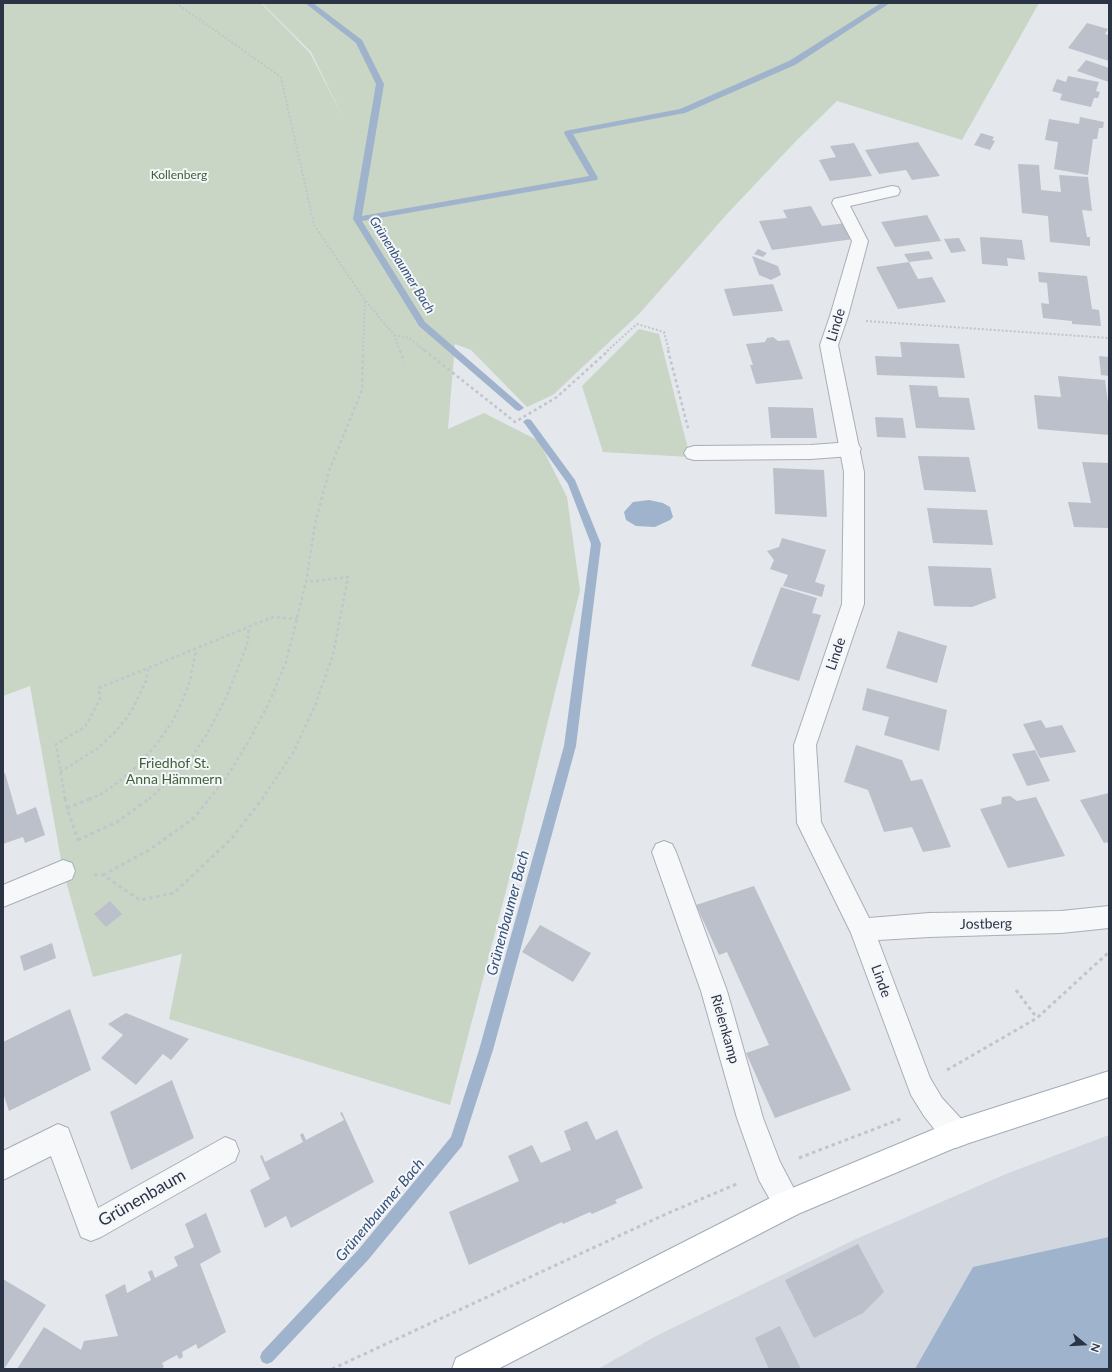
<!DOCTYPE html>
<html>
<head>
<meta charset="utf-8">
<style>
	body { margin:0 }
	#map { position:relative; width:1112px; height:1372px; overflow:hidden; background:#e4e7ec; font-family:Lato,sans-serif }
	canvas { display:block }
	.frame { position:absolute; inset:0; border:4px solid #2b3445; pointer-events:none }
	.north { position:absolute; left:1064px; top:1324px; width:40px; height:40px; -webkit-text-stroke:3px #f4f6f9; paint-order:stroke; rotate:108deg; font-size:11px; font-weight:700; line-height:16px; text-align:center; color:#2b3445 }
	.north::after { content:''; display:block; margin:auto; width:14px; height:18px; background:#2b3445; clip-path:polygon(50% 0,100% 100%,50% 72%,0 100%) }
</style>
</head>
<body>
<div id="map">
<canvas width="1112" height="1372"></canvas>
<div class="frame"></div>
<div class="north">N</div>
</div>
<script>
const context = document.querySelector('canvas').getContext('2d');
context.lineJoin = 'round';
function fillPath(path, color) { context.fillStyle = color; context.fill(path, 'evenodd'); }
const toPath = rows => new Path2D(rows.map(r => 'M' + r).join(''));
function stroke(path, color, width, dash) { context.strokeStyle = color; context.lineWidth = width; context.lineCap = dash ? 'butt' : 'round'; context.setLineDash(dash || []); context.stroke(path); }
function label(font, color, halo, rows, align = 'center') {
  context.font = font + ' Lato,sans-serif'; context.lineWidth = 4; context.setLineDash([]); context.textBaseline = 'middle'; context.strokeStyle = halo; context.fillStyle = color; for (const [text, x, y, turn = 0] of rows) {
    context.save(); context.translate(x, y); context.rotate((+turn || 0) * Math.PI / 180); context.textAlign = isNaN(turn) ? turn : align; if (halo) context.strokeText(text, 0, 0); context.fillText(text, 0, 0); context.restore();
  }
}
const built = toPath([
	[1109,1135,1109,1369,598,1369,656,1336,856,1239,1006,1174]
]);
const green = toPath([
	[3,3,261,3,310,53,343,117,311,52,262,3,1039,3,962,140,837,101,797,140,727,214,640,313,553,395,527,407,471,350,455,344,448,429,484,413,539,441,567,497,580,590,513,864,450,1105,169,1019,182,954,93,977,63,871,30,686,3,696],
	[639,329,659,334,690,457,603,452,582,386]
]);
const water = toPath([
	[649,500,663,503,670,507,673,517,670,520,655,527,636,526,626,520,624,512,633,502],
	[1109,1237,1109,1369,915,1369,973,1267]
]);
const stream = toPath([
	[305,3,313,3,362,40,384,84,362,216,589,176,564,133,565,131,680,109,789,61,881,3,890,3,795,65,685,113,573,134,598,178,597,180,362,221,425,322,522,406,524,408,519,411,516,410,419,326,353,219,376,84,356,43,305,3],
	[528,419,531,420,575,480,601,544,576,746,493,1050,462,1146,368,1260,272,1362,267,1364,262,1362,260,1357,262,1352,358,1250,451,1137,479,1050,564,746,591,544,568,484,525,424,523,422,525,420,528,419]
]);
const building = toPath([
	[1087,23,1108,29,1105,34,1109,35,1109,61,1068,48],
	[1086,60,1109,68,1109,82,1077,71],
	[1068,76,1099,82,1096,91,1100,92,1098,98,1094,98,1091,107,1060,100,1062,94,1052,91,1057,79,1066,82],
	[1080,117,1104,122,1103,128,1099,128,1097,139,1093,139,1088,175,1054,169,1058,142,1045,140,1049,119,1079,124],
	[981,133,994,137,992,140,995,141,990,150,974,145],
	[918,142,940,176,912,180,906,170,879,174,865,150],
	[854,143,872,176,830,181,819,160,836,157,830,146],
	[1018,164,1039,165,1041,190,1061,192,1059,175,1088,177,1092,211,1082,210,1087,237,1090,237,1090,246,1050,242,1048,216,1022,213],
	[811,206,822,226,846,223,854,239,772,250,759,221,787,218,783,210],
	[927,215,941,241,895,247,881,222],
	[980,237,1022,240,1025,260,1007,258,1008,266,982,264],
	[959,238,966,251,951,253,944,239],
	[758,249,767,253,763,257,754,254],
	[929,251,933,259,909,262,904,254],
	[752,256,778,266,781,275,771,280,759,275],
	[909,262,918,279,932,277,946,302,898,309,876,267],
	[1038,272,1087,276,1092,309,1099,310,1101,326,1072,324,1072,321,1043,318,1041,303,1049,304,1047,283,1039,282],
	[773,284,783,311,733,316,724,289],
	[773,337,778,341,789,340,803,379,756,384,750,365,753,365,746,344,765,342,767,338],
	[900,342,959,344,965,378,877,375,875,356,902,357],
	[1099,356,1109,357,1109,376,1101,375],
	[1058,376,1105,380,1109,410,1109,435,1038,429,1034,395,1061,397],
	[909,385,937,386,939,397,969,398,975,430,916,428],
	[768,407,813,408,817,438,771,438],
	[875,417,903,418,906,438,877,437],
	[918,456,969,457,976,492,924,490],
	[1082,462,1109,463,1109,528,1074,527,1068,502,1091,503],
	[773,468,824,470,827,517,775,514],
	[927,508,987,510,993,545,933,543],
	[782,538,826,550,815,582,825,585,822,597,783,586,788,575,770,569,774,560,767,551,779,547],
	[928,566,991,568,996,598,972,607,934,606],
	[781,587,817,598,812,613,821,615,799,681,751,666],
	[898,631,947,646,937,683,886,668],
	[867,688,947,710,939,751,884,735,889,717,862,710],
	[1041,720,1046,728,1062,725,1076,752,1040,758,1023,724],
	[856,745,902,760,911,781,922,779,951,847,923,852,912,827,884,832,868,790,844,782],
	[1035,750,1050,781,1027,786,1012,754],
	[5,773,17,815,36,807,45,835,25,843,23,837,3,844,3,774],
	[1109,793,1109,846,1107,842,1104,843,1080,800],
	[1010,796,1017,801,1036,797,1065,856,1008,868,980,809,1001,804,1002,797],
	[754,886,851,1090,775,1118,746,1053,769,1045,727,952,719,955,696,905],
	[110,901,122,914,106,927,94,914],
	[540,925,591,953,573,982,522,952],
	[52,943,56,958,24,971,20,956],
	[70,1009,91,1070,9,1111,3,1093,3,1042],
	[126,1013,189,1039,171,1060,163,1054,136,1085,101,1058,123,1035,108,1024],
	[172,1080,194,1138,131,1170,110,1112],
	[342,1112,374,1182,291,1228,286,1216,265,1228,250,1190,270,1179,260,1156,262,1155,265,1162,303,1142,300,1135,303,1133,306,1140,344,1120,340,1113],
	[587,1121,596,1140,617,1130,643,1188,615,1200,617,1203,592,1214,590,1212,563,1224,562,1222,469,1265,449,1212,519,1181,508,1156,532,1145,541,1163,571,1150,564,1131],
	[206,1213,221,1252,200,1264,226,1332,198,1349,196,1344,182,1352,183,1357,179,1359,177,1355,162,1363,164,1367,161,1369,17,1369,44,1327,81,1350,84,1341,118,1336,105,1295,125,1284,127,1293,151,1280,148,1272,152,1270,155,1278,178,1266,174,1257,194,1247,185,1224],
	[858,1244,884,1292,863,1313,814,1338,785,1280],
	[3,1279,46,1305,4,1369,3,1369],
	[780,1326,801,1369,769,1369,755,1338]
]);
const pathFar2 = toPath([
	[176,3,281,77,314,225,365,300,394,335,400,351],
	[866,321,1109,338],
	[394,335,409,338,425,351],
	[363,351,365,300],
	[607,351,637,324,664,332,669,351]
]);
const pathFar1 = toPath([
	[400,350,404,362],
	[424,350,515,422,557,397,609,350],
	[668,350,688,428],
	[60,772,98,748,116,731,131,712,146,681,148,669],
	[65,799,56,744,85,727,100,699,99,688,273,617,297,619],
	[89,799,100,795,117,783,134,769,156,745,174,719,183,699,190,681,196,650],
	[149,799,188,763,207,734,226,698,247,645,249,628],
	[209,799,224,781,247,744,269,703,286,662,306,582,315,524,329,471,362,390,363,350],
	[262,799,293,753,314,708,333,655,348,577,306,582]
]);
const path = toPath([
	[65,798,67,808,78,840,78,845],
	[67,808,92,798],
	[78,840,117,822,150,798],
	[94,875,103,875,140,900,174,893,232,838,263,798],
	[103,875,149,850,194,818,210,798],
	[1016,990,1037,1018],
	[947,1070,1037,1018,1109,952],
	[799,1158,903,1118],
	[332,1369,666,1214,739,1183]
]);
const service = toPath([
	[851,442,858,444,861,449,858,454,851,456,811,459,694,460,687,458,684,453,687,448,694,446,811,445,851,442]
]);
const minor = toPath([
	[892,186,898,187,900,191,898,195,850,206,868,241,848,316,838,345,864,472,864,604,816,745,821,822,869,918,929,913,1061,911,1109,906,1109,928,1061,933,929,937,878,940,930,1078,942,1098,966,1124,970,1134,966,1144,956,1148,946,1144,924,1116,911,1095,851,933,797,823,794,745,842,604,844,472,820,345,830,316,852,241,832,203,834,199,892,186],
	[664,841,672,844,676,852,727,991,763,1118,780,1162,802,1204,798,1214,788,1218,778,1214,759,1180,737,1118,701,991,652,852,656,844,664,841],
	[63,860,72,863,75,871,72,879,3,907,3,885,63,860],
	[58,1124,68,1128,98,1208,225,1137,235,1141,239,1151,235,1161,101,1237,91,1241,81,1237,51,1156,3,1180,3,1151,58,1124]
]);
const primary = toPath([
	[1109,1071,1109,1097,957,1147,798,1214,498,1369,452,1369,456,1358,778,1194,956,1120,1109,1071]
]);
const farParknames = [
	["Kollenberg",179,175]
];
const farWaternames = [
	["Grünenbaumer Bach",402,265,58]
];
const streetNames = [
	["Linde",836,325,-73],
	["Linde",836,654,-71],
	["Jostberg",986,924,-1],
	["Linde",881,981,70],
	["Rielenkamp",725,1029,74]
];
const parkNames = [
	["Friedhof St.",174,763],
	["Anna Hämmern",174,779]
];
const waterNames = [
	["Grünenbaumer Bach",508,913,-75],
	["Grünenbaumer Bach",380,1210,-50]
];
const nearStreetnames = [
	["Grünenbaum",142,1198,-30]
];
fillPath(built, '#d2d6de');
fillPath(green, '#c9d6c5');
fillPath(water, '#9fb4cc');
fillPath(stream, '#9fb4cc');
fillPath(building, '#bbc0ca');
stroke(service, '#a9aeb7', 2);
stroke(minor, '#a9aeb7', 2);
stroke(primary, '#a3abb8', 2);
stroke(pathFar2, '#c2c5cb', 2, [2, 2]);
stroke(pathFar1, '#c2c5cb', 2.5, [3, 3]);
stroke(path, '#c2c5cb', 3, [3.5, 3.5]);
fillPath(service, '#f7f8fa');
fillPath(minor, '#f7f8fa');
fillPath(primary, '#fff');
label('12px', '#3f6138', '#f4f6f9', farParknames);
label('italic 13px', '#34527a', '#f4f6f9', farWaternames);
label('14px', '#2b3445', '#f4f6f9', streetNames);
label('14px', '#3f6138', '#f4f6f9', parkNames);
label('italic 15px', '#34527a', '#f4f6f9', waterNames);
label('17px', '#2b3445', '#f4f6f9', nearStreetnames);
</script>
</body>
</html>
